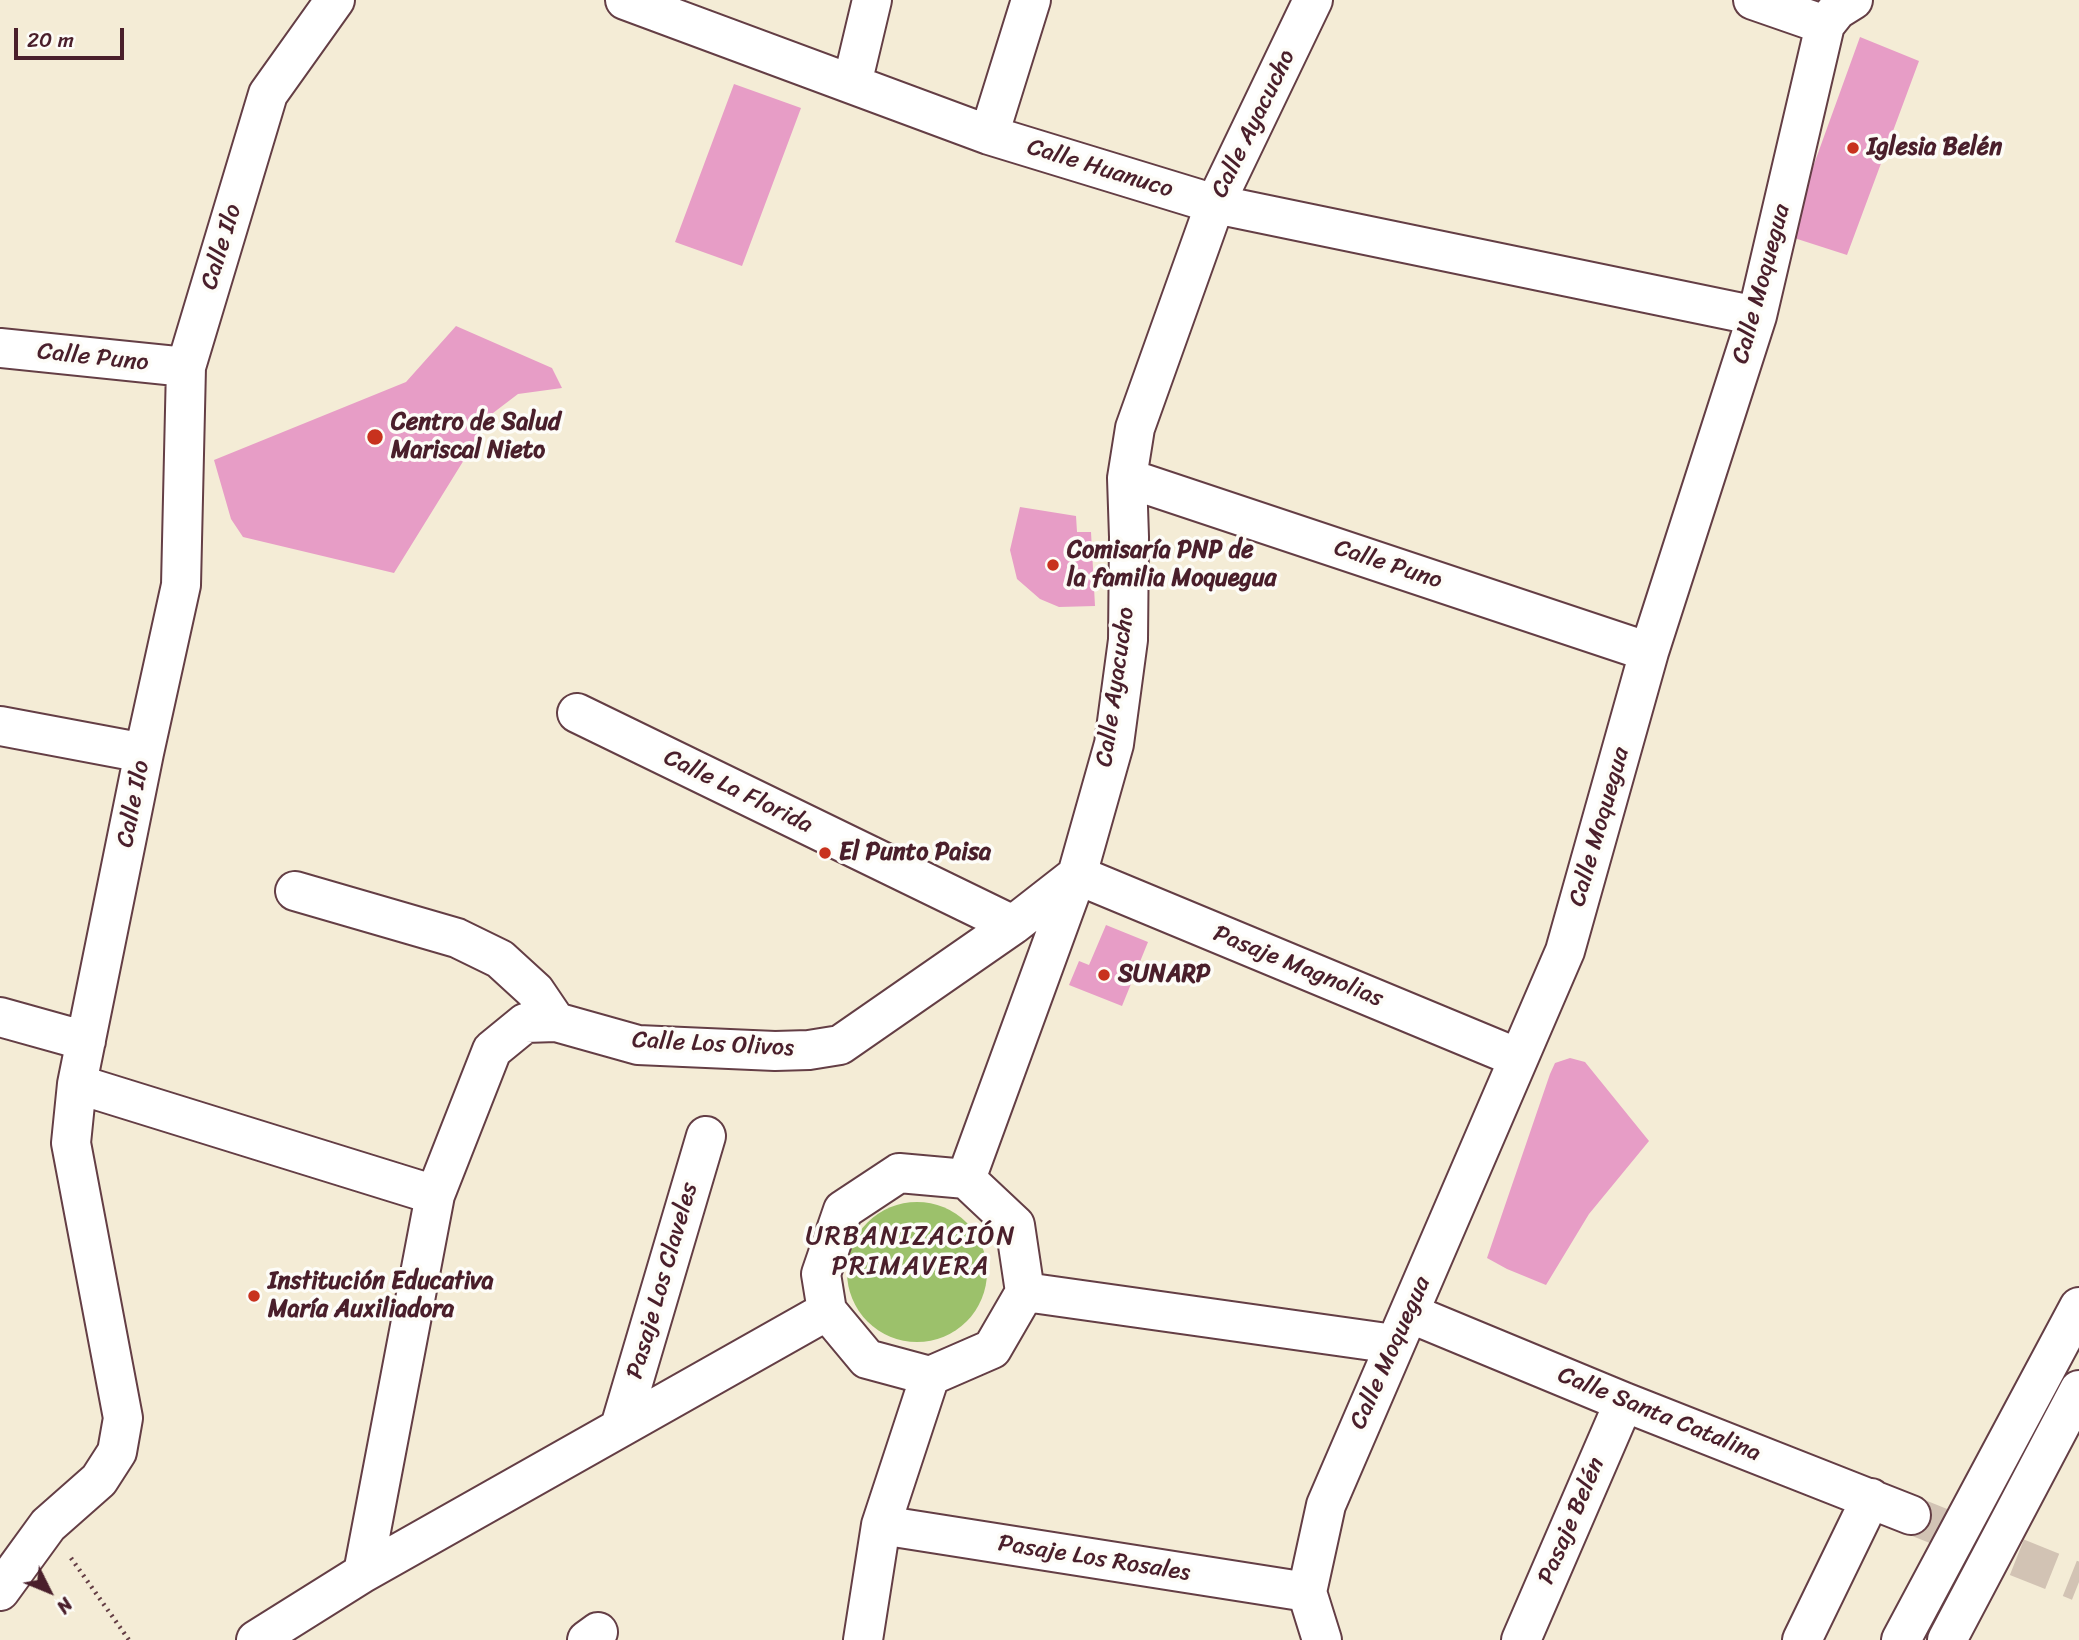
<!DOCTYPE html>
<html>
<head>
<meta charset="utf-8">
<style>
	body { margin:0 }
	#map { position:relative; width:2079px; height:1640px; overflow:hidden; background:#f4ecd6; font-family:Sriracha,sans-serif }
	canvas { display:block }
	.north { position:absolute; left:14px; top:1556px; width:70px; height:70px; -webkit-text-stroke:5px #fdfcf7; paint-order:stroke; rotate:133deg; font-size:19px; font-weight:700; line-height:28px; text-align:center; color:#4a1f2b }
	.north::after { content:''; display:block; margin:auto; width:24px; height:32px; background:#4a1f2b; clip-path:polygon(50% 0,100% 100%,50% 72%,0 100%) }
	.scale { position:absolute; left:14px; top:28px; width:110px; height:32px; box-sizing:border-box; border:4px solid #4a1f2b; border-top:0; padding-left:9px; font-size:21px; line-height:24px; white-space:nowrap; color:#4a1f2b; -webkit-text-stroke:5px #fdfcf7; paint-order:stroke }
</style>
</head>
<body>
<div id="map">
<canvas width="2079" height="1640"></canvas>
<div class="north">N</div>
<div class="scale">20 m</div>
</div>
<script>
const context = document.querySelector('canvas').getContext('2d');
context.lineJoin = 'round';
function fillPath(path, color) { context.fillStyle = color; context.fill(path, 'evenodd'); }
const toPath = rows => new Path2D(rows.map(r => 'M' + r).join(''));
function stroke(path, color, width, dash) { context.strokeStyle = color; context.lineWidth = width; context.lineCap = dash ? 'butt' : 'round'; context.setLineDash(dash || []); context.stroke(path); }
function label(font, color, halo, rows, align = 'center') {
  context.font = font + ' Sriracha,sans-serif'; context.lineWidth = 7; context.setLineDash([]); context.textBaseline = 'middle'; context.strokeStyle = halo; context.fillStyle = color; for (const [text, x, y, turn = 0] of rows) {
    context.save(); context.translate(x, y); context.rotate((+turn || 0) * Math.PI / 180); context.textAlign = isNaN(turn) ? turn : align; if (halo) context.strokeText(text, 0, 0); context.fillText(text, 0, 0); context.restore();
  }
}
const green = toPath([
	'847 1272a70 70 0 1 1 140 0a70 70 0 1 1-140 0Z'
]);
const building = toPath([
	[1860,37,1919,61,1847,255,1788,236],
	[734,84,801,108,742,266,675,242],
	[456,326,552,368,562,388,518,394,493,413,394,573,243,537,231,519,214,460,406,382],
	[1020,507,1076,516,1077,532,1091,532,1095,606,1059,607,1040,599,1017,579,1010,550],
	[1106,925,1148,942,1122,1006,1069,985,1079,961,1089,965],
	[1570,1058,1585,1062,1649,1141,1589,1214,1546,1285,1507,1269,1487,1258,1550,1074,1555,1063]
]);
const minorTunnel = toPath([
	[1911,1515,2079,1582]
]);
const path = toPath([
	[71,1558,129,1640]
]);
const minor = toPath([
	[625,0,989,135,1215,204,1757,316],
	[1753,0,1825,25],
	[852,84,872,0],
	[989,135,1031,0],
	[0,348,186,367],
	[1127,478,1649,652],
	[577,713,1013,925],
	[0,726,144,753],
	[1077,875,1518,1058],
	[295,891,457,938,500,959,535,991,556,1022],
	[0,1017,86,1041],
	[77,1084,435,1195],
	[899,1173,966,1179,1015,1225,1025,1292,992,1349,930,1376,867,1359,827,1311,821,1274,843,1210,899,1173],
	[966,1179,1077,875,1114,744,1128,640,1129,537,1127,478,1135,428,1215,204,1313,0],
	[1025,1292,1394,1344],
	[1409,1313,1624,1402,1911,1515],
	[620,1427,706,1136],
	[881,1525,1307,1592],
	[363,1573,435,1195,492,1050,525,1023,556,1022,638,1045,775,1051,809,1050,840,1045,1013,925,1077,875],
	[0,1591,48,1525,99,1480,117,1452,123,1418,71,1143,77,1084,144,753,181,585,186,367,268,94,335,0],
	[256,1640,363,1573,827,1311],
	[587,1640,598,1632],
	[863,1640,881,1525,930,1376],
	[1322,1640,1307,1592,1326,1505,1565,951,1649,652,1757,316,1825,25,1837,10,1853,0],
	[1521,1640,1624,1402],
	[1802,1640,1871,1498]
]);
const major = toPath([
	[1901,1640,2079,1307],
	[1947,1640,2079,1390]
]);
const markers = [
	[1853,148,7,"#c8321e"],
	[375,437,9,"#c8321e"],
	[1053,565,7,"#c8321e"],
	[825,853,7,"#c8321e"],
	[1104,975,7,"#c8321e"],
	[254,1296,7,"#c8321e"]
];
const streetNames = [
	["Calle Ayacucho",1254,124,-64],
	["Calle Huanuco",1100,169,17],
	["Calle Ilo",222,247,-73],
	["Calle Moquegua",1762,284,-75],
	["Calle Puno",93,358,6],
	["Calle Puno",1388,565,18],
	["Calle Ayacucho",1116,687,-82],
	["Calle La Florida",738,792,26],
	["Calle Ilo",134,804,-79],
	["Calle Moquegua",1600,827,-74],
	["Pasaje Magnolias",1298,967,22],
	["Calle Los Olivos",713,1045,3],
	["Pasaje Los Claveles",663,1281,-74],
	["Calle Moquegua",1391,1353,-66],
	["Calle Santa Catalina",1659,1415,22],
	["Pasaje Belén",1572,1521,-67],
	["Pasaje Los Rosales",1094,1559,9]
];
const poiNames = [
	["Iglesia Belén",1867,148],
	["Centro de Salud",391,423],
	["Mariscal Nieto",391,451],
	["Comisaría PNP de",1067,551],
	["la familia Moquegua",1067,579],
	["El Punto Paisa",839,853],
	["SUNARP",1118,975],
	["Institución Educativa",268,1282],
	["María Auxiliadora",268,1310]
];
const neighbourhoodNames = [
	["URBANIZACIÓN",911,1237],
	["PRIMAVERA",911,1267]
];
fillPath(green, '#9cc16b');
fillPath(building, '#e79dc6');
stroke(minorTunnel, '#d2c3b4', 38, [38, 19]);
stroke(minor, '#643e45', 42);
stroke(major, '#643e45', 42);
stroke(path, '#643e45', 4.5, [2, 5]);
stroke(minor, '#fff', 38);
stroke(major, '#fff', 38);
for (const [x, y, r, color] of markers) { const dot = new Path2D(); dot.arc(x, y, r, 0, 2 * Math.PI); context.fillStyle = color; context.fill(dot); stroke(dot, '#fdfcf7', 2.5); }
label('24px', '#4a1f2b', '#fdfcf7', streetNames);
label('bold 24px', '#4a1f2b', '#fdfcf7', poiNames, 'left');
context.letterSpacing = '2px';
label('26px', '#4a1f2b', '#fdfcf7', neighbourhoodNames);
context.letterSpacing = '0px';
</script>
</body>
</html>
